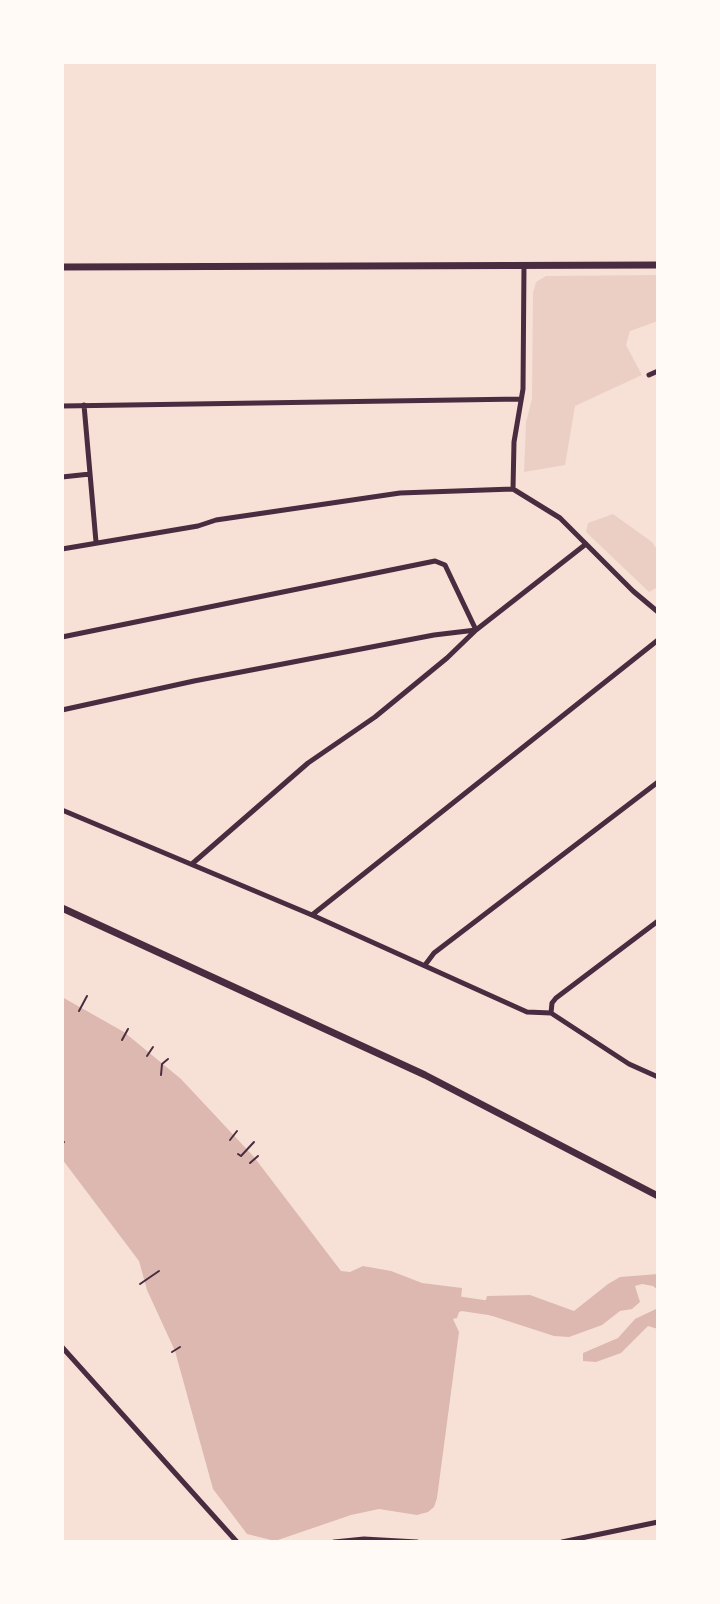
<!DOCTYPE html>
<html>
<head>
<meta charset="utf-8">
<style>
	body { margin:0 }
	#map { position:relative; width:720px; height:1604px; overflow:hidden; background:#f7e1d7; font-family:"Noto Sans",sans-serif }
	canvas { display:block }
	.frame { position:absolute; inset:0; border:64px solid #fffaf5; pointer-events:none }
</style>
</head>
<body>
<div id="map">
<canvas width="720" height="1604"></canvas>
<div class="frame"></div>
</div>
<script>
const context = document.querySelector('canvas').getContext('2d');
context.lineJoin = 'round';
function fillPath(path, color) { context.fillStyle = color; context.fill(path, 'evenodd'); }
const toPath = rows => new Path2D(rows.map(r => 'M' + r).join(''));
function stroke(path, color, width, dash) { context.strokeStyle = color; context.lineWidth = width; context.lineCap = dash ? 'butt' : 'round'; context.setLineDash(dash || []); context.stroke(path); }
const green = toPath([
	[658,275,658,321,630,331,626,345,642,375,575,406,565,465,524,472,526,422,532,399,533,293,536,282,546,276],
	[613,514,652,542,658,551,658,587,649,592,586,532,588,523]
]);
const water = toPath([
	[62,997,124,1032,181,1079,254,1157,341,1271,350,1272,363,1266,391,1271,422,1283,462,1288,461,1298,466,1300,465,1310,459,1312,457,1318,453,1319,459,1332,437,1498,434,1507,428,1512,417,1515,379,1509,351,1515,275,1541,247,1534,213,1489,175,1351,147,1290,139,1261,62,1159],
	[658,1274,658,1290,653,1286,642,1284,635,1286,640,1302,632,1309,620,1311,602,1325,569,1337,554,1336,477,1311,478,1302,486,1300,487,1296,530,1295,574,1311,608,1284,620,1277],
	[658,1308,658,1329,648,1326,621,1353,596,1362,583,1361,583,1353,618,1338,635,1319]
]);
const river = toPath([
	[449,1302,496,1309]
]);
const path = toPath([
	[79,1011,87,996],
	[122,1040,128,1029],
	[147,1056,153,1047],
	[161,1075,162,1064,168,1059],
	[230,1140,237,1131],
	[62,1143,64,1142],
	[238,1154,241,1156,254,1142],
	[250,1163,258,1156],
	[140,1284,159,1271],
	[172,1352,180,1347]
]);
const minor = toPath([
	[649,375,658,371],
	[84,405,96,542],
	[62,406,521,399],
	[62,477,90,474],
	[513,489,514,442,523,389,524,265],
	[62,549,198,526,216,520,400,493,513,489,560,518,633,591,658,612],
	[62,637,435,561,445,565,476,630,434,635,194,681,62,710],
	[62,810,312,915,527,1012,551,1013],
	[193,863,308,763,375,717,447,658,476,630,586,544],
	[312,915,658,640],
	[425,965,434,953,658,782],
	[551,1013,552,1003,556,998,658,921],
	[551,1013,629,1064,658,1077],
	[62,1347,237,1542],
	[334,1542,364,1539,417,1542],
	[562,1542,658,1522]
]);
const secondary = toPath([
	[62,267,658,265],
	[62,908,425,1075,658,1196]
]);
fillPath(green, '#ebcfc5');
fillPath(water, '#dcb8b0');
stroke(river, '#dcb8b0', 14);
stroke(path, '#4a2c40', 2);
stroke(minor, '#4a2c40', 5);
stroke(secondary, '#4a2c40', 7);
</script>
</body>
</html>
